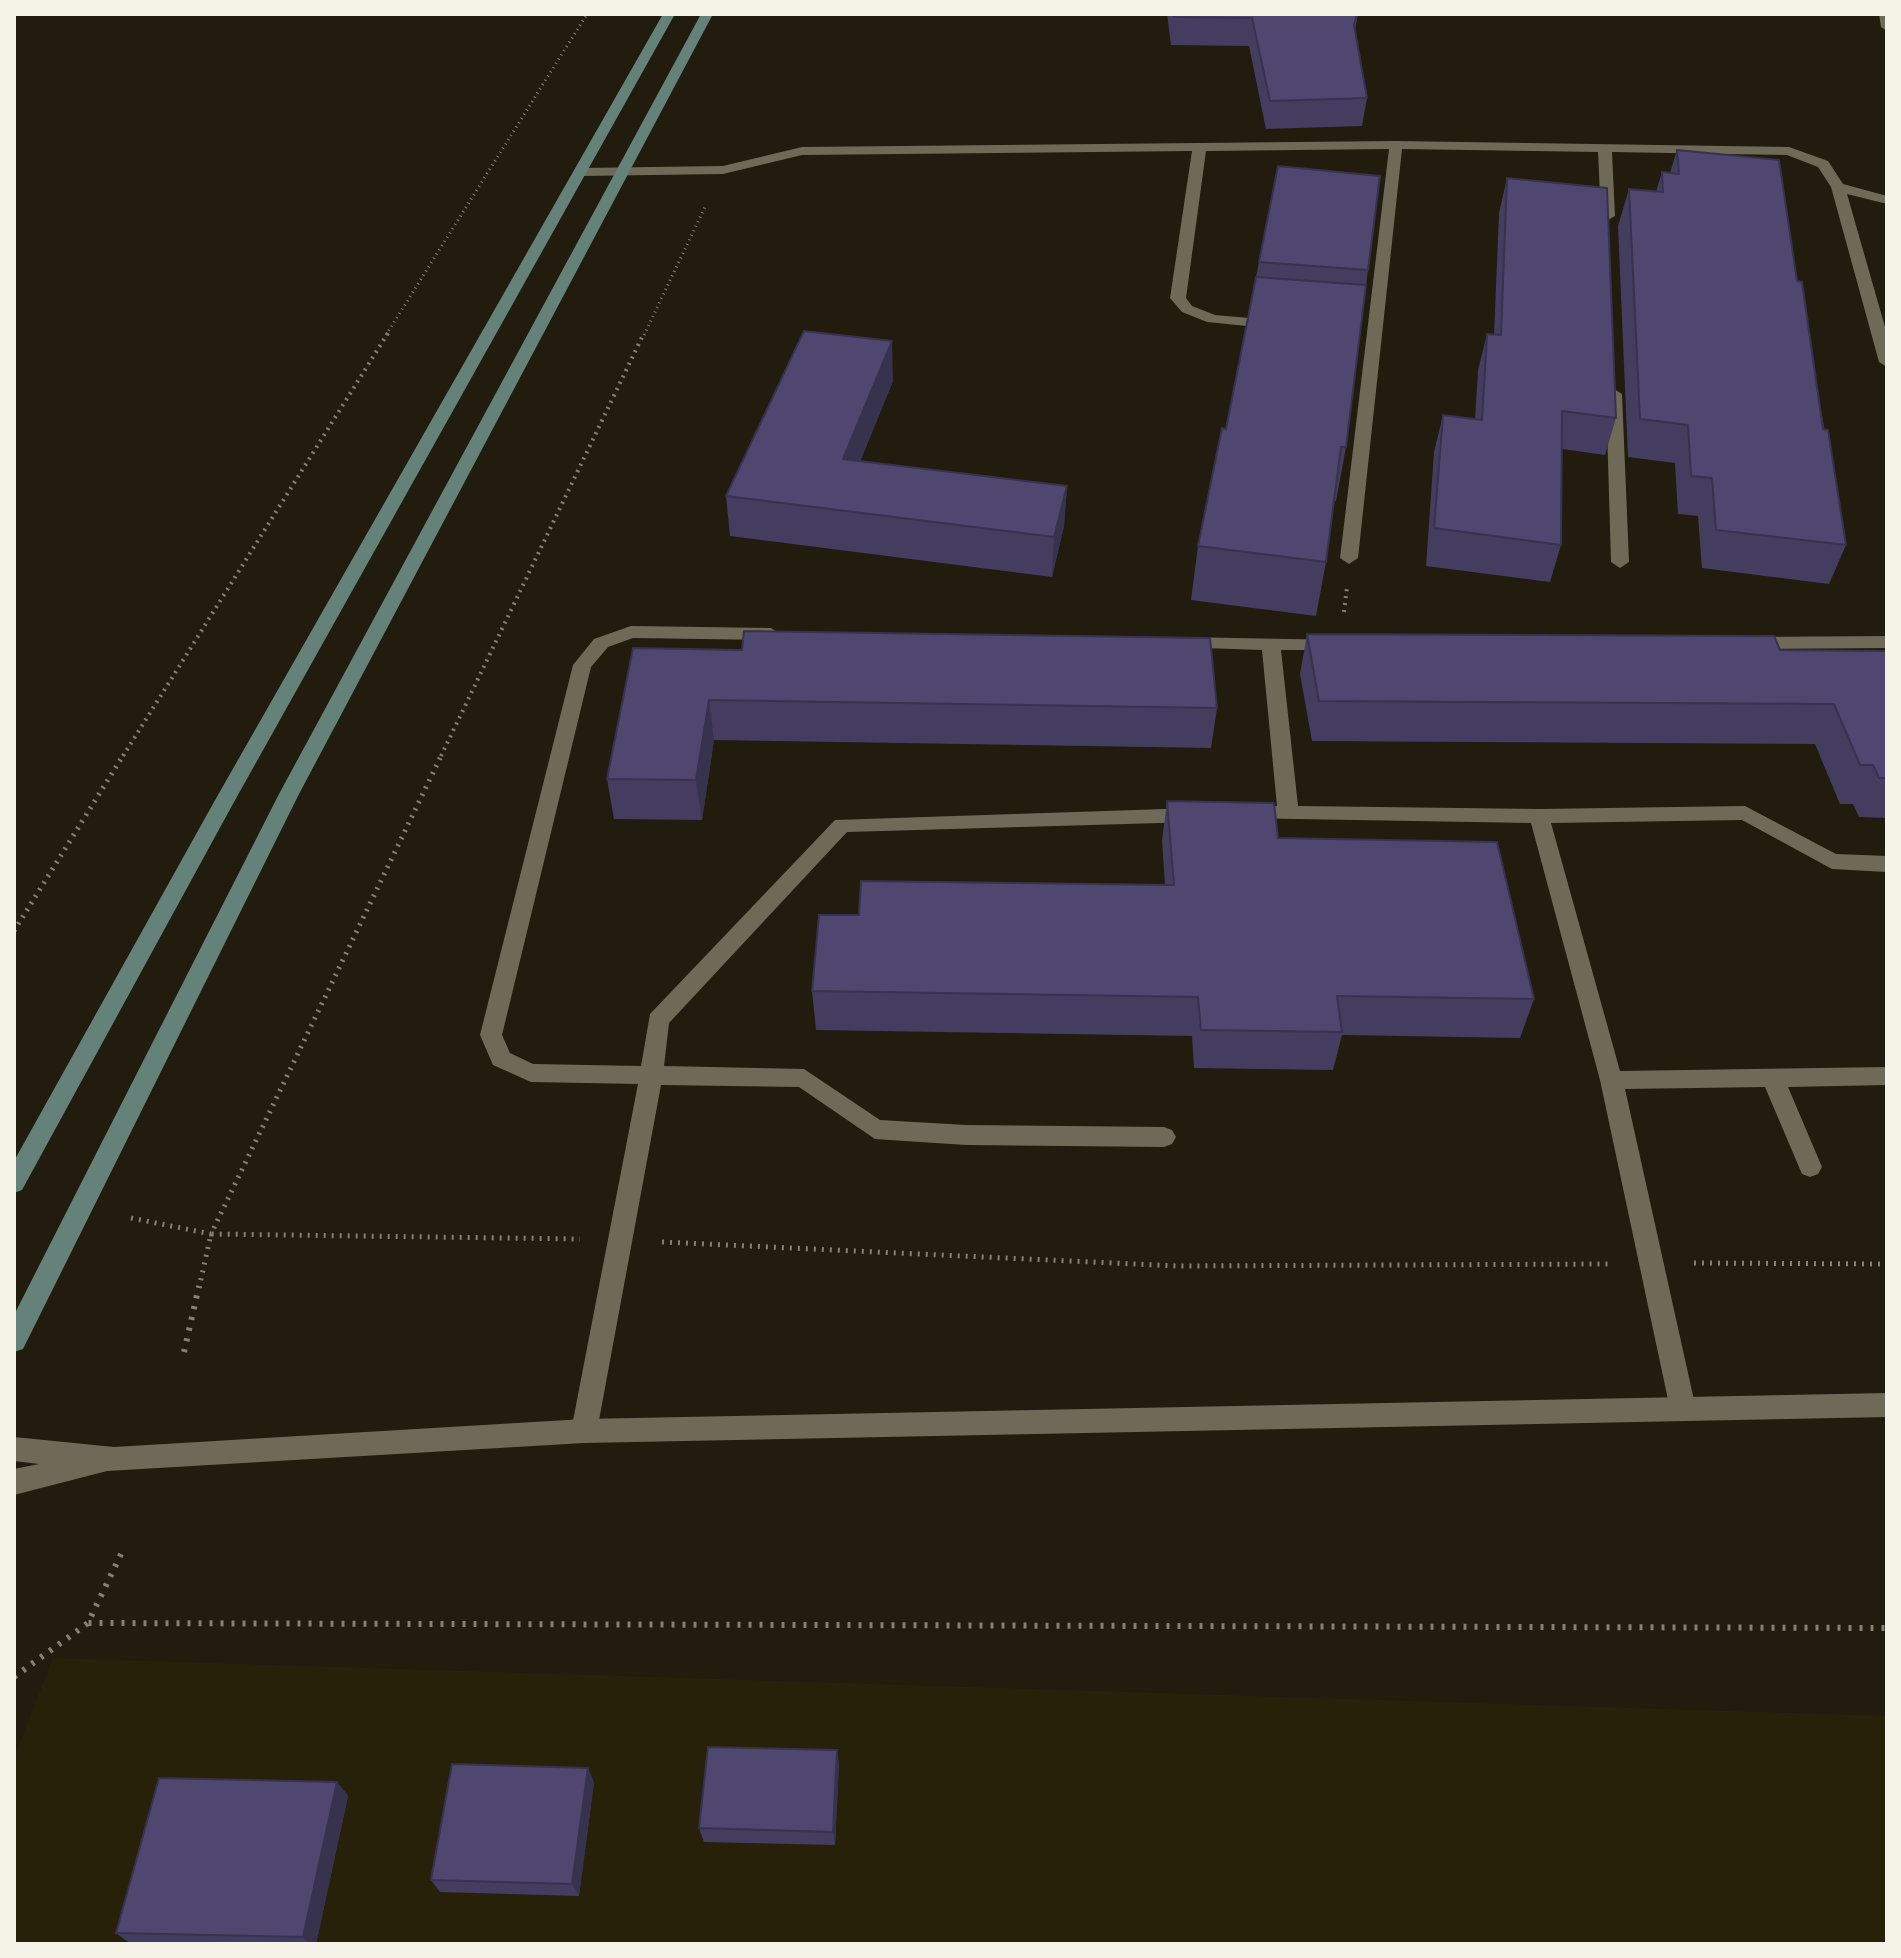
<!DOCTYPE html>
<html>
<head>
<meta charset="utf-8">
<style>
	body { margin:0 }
	#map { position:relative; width:1901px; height:1958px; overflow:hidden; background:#211c0d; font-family:"Times New Roman",serif }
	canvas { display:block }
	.frame { position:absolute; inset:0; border:16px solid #f5f2e8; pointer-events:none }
</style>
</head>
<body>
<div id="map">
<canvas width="1901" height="1958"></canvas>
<div class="frame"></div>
</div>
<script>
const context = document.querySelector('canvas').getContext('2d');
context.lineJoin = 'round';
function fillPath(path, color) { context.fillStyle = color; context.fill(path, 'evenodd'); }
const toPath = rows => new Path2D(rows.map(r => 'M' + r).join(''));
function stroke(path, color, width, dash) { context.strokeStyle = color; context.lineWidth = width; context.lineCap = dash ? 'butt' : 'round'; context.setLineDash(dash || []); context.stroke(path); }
const built = toPath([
	[53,1658,1887,1716,1887,1944,14,1944,14,1757]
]);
const pathFar3 = toPath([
	[386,335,587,14],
	[644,335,706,205]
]);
const pathFar2 = toPath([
	[1344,612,1347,587],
	[123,756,388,333],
	[441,756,644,333]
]);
const pathFar1 = toPath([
	[14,931,124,754],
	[131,1218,211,1234,442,754],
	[662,1242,1177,1266,1608,1264],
	[1694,1263,1887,1264],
	[199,1288,211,1234,580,1239]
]);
const path = toPath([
	[184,1352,199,1286],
	[121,1554,88,1623,1887,1628],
	[14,1677,88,1623]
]);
const service = toPath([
	[1396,141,1789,147,1828,161,1843,184,1887,196,1887,204,1847,194,1887,334,1887,367,1879,362,1831,187,1818,167,1787,155,1612,152,1615,216,1608,220,1601,216,1598,152,1402,149,1358,558,1349,564,1340,558,1389,149,1206,151,1186,298,1192,306,1215,315,1283,321,1285,324,1277,329,1207,322,1182,312,1170,298,1192,151,802,155,723,174,582,176,575,172,582,168,723,166,802,147,1396,141],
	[1614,389,1622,394,1629,562,1620,568,1611,562,1606,394,1614,389],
	[631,626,771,628,780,634,771,640,633,638,608,647,591,667,502,1035,510,1053,533,1064,641,1066,650,1014,835,820,1195,808,1202,810,1205,815,1202,820,1195,822,847,832,669,1023,664,1066,804,1069,880,1120,966,1125,1164,1127,1172,1130,1176,1137,1172,1144,1164,1147,966,1145,875,1139,799,1087,661,1085,597,1431,593,1440,584,1443,575,1440,571,1431,638,1084,531,1082,493,1065,480,1035,573,665,594,639,631,626],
	[1887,636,1887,648,1749,649,1740,643,1749,637,1887,636],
	[1181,637,1342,640,1344,644,1335,650,1281,650,1298,806,1539,809,1745,806,1836,854,1887,856,1887,872,1832,869,1742,820,1551,823,1620,1071,1887,1067,1887,1085,1788,1087,1822,1167,1818,1174,1810,1177,1802,1174,1765,1087,1625,1089,1696,1409,1692,1417,1683,1421,1674,1417,1670,1409,1600,1080,1531,823,1238,818,1235,813,1238,808,1277,806,1262,650,1174,647,1172,643,1181,637]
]);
const minor = toPath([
	[1879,14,1887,14,1887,31,1881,27,1879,14]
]);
const tertiary = toPath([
	[1887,1393,1887,1417,584,1443,107,1471,14,1495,14,1469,39,1464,14,1461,14,1437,114,1447,584,1419,1887,1393]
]);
const secondary = toPath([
	[663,14,675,14,234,802,22,1190,14,1193,14,1161,214,802,663,14],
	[701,14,713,14,299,794,23,1349,14,1352,14,1315,279,794,701,14]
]);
const wall = toPath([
	[1167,14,1358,14,1355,30,1367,98,1362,126,1266,129,1249,46,1171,45],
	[1677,150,1797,281,1846,545,1829,584,1702,568,1698,516,1678,514,1675,463,1628,457,1618,226,1629,189,1656,192,1662,172,1670,173],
	[1507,178,1616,418,1605,455,1562,449,1561,545,1550,582,1426,566,1434,452,1443,415,1475,419,1478,370,1487,334,1494,335,1499,213],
	[1259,262,1368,270,1346,447,1336,501,1334,501,1326,562,1316,616,1191,600,1198,546,1226,429],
	[893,381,860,461,1067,486,1064,526,1052,577,730,536,726,496],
	[1307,634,1780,650,1887,651,1887,818,1859,817,1853,804,1840,804,1815,744,1312,741,1300,674],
	[633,648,1217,708,1211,748,714,740,702,820,614,819,607,779],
	[1167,801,1278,838,1534,999,1520,1038,1342,1035,1333,1070,1194,1068,1192,1036,816,1030,812,991,859,915,1165,885,1162,841],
	[839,1764,835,1845,704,1842,699,1828],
	[337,1782,348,1796,316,1944,131,1944,116,1933],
	[594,1782,579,1896,440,1892,431,1880]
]);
const shadedWall = toPath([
	[892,341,893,381,845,499,843,459],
	[1067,486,1064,526,1052,577,1054,537],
	[709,700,714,740,702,820,696,780],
	[837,1750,839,1764,835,1845,833,1832],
	[588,1768,594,1782,579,1896,572,1884],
	[337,1782,348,1796,316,1944,310,1944,303,1937]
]);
const building = toPath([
	[1173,14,1357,14,1354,25,1367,98,1270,101,1252,18,1174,17,1173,14],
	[1677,150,1779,160,1797,281,1802,282,1823,429,1828,430,1846,545,1716,530,1712,478,1691,476,1688,425,1640,419,1629,189,1663,192,1662,172,1679,174,1677,150],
	[1278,166,1380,176,1368,270,1259,262,1278,166],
	[1507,178,1607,188,1616,418,1562,411,1561,545,1434,528,1443,415,1482,420,1487,334,1501,335,1507,178],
	[1256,277,1366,285,1346,447,1341,447,1326,562,1198,546,1222,428,1226,429,1256,277],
	[804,331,892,341,843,459,1067,486,1054,537,726,496,804,331],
	[744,631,1210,638,1217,708,709,700,696,780,607,779,633,648,742,650,744,631],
	[1307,634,1774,636,1780,650,1887,651,1887,778,1879,778,1873,765,1860,765,1834,704,1319,701,1307,634],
	[1167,801,1274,803,1278,838,1497,842,1534,999,1337,996,1342,1032,1201,1030,1198,997,812,991,819,915,859,915,861,881,1174,885,1167,801],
	[708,1747,837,1750,833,1832,699,1828,708,1747],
	[452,1764,588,1768,572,1884,431,1880,452,1764],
	[159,1778,337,1782,303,1937,116,1933,159,1778]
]);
fillPath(built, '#27210a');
stroke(pathFar3, '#848073', 3, [1, 4]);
stroke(pathFar2, '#848073', 4, [2, 5]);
stroke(pathFar1, '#848073', 5, [2, 6]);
stroke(path, '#848073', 6, [3, 8]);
fillPath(service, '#6f6a58');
fillPath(minor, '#6f6a58');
fillPath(tertiary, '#6f6a58');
fillPath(secondary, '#64827a');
fillPath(wall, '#443d5f');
fillPath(shadedWall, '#37324e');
fillPath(building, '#4f476f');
stroke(building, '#37324e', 2);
</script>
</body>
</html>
